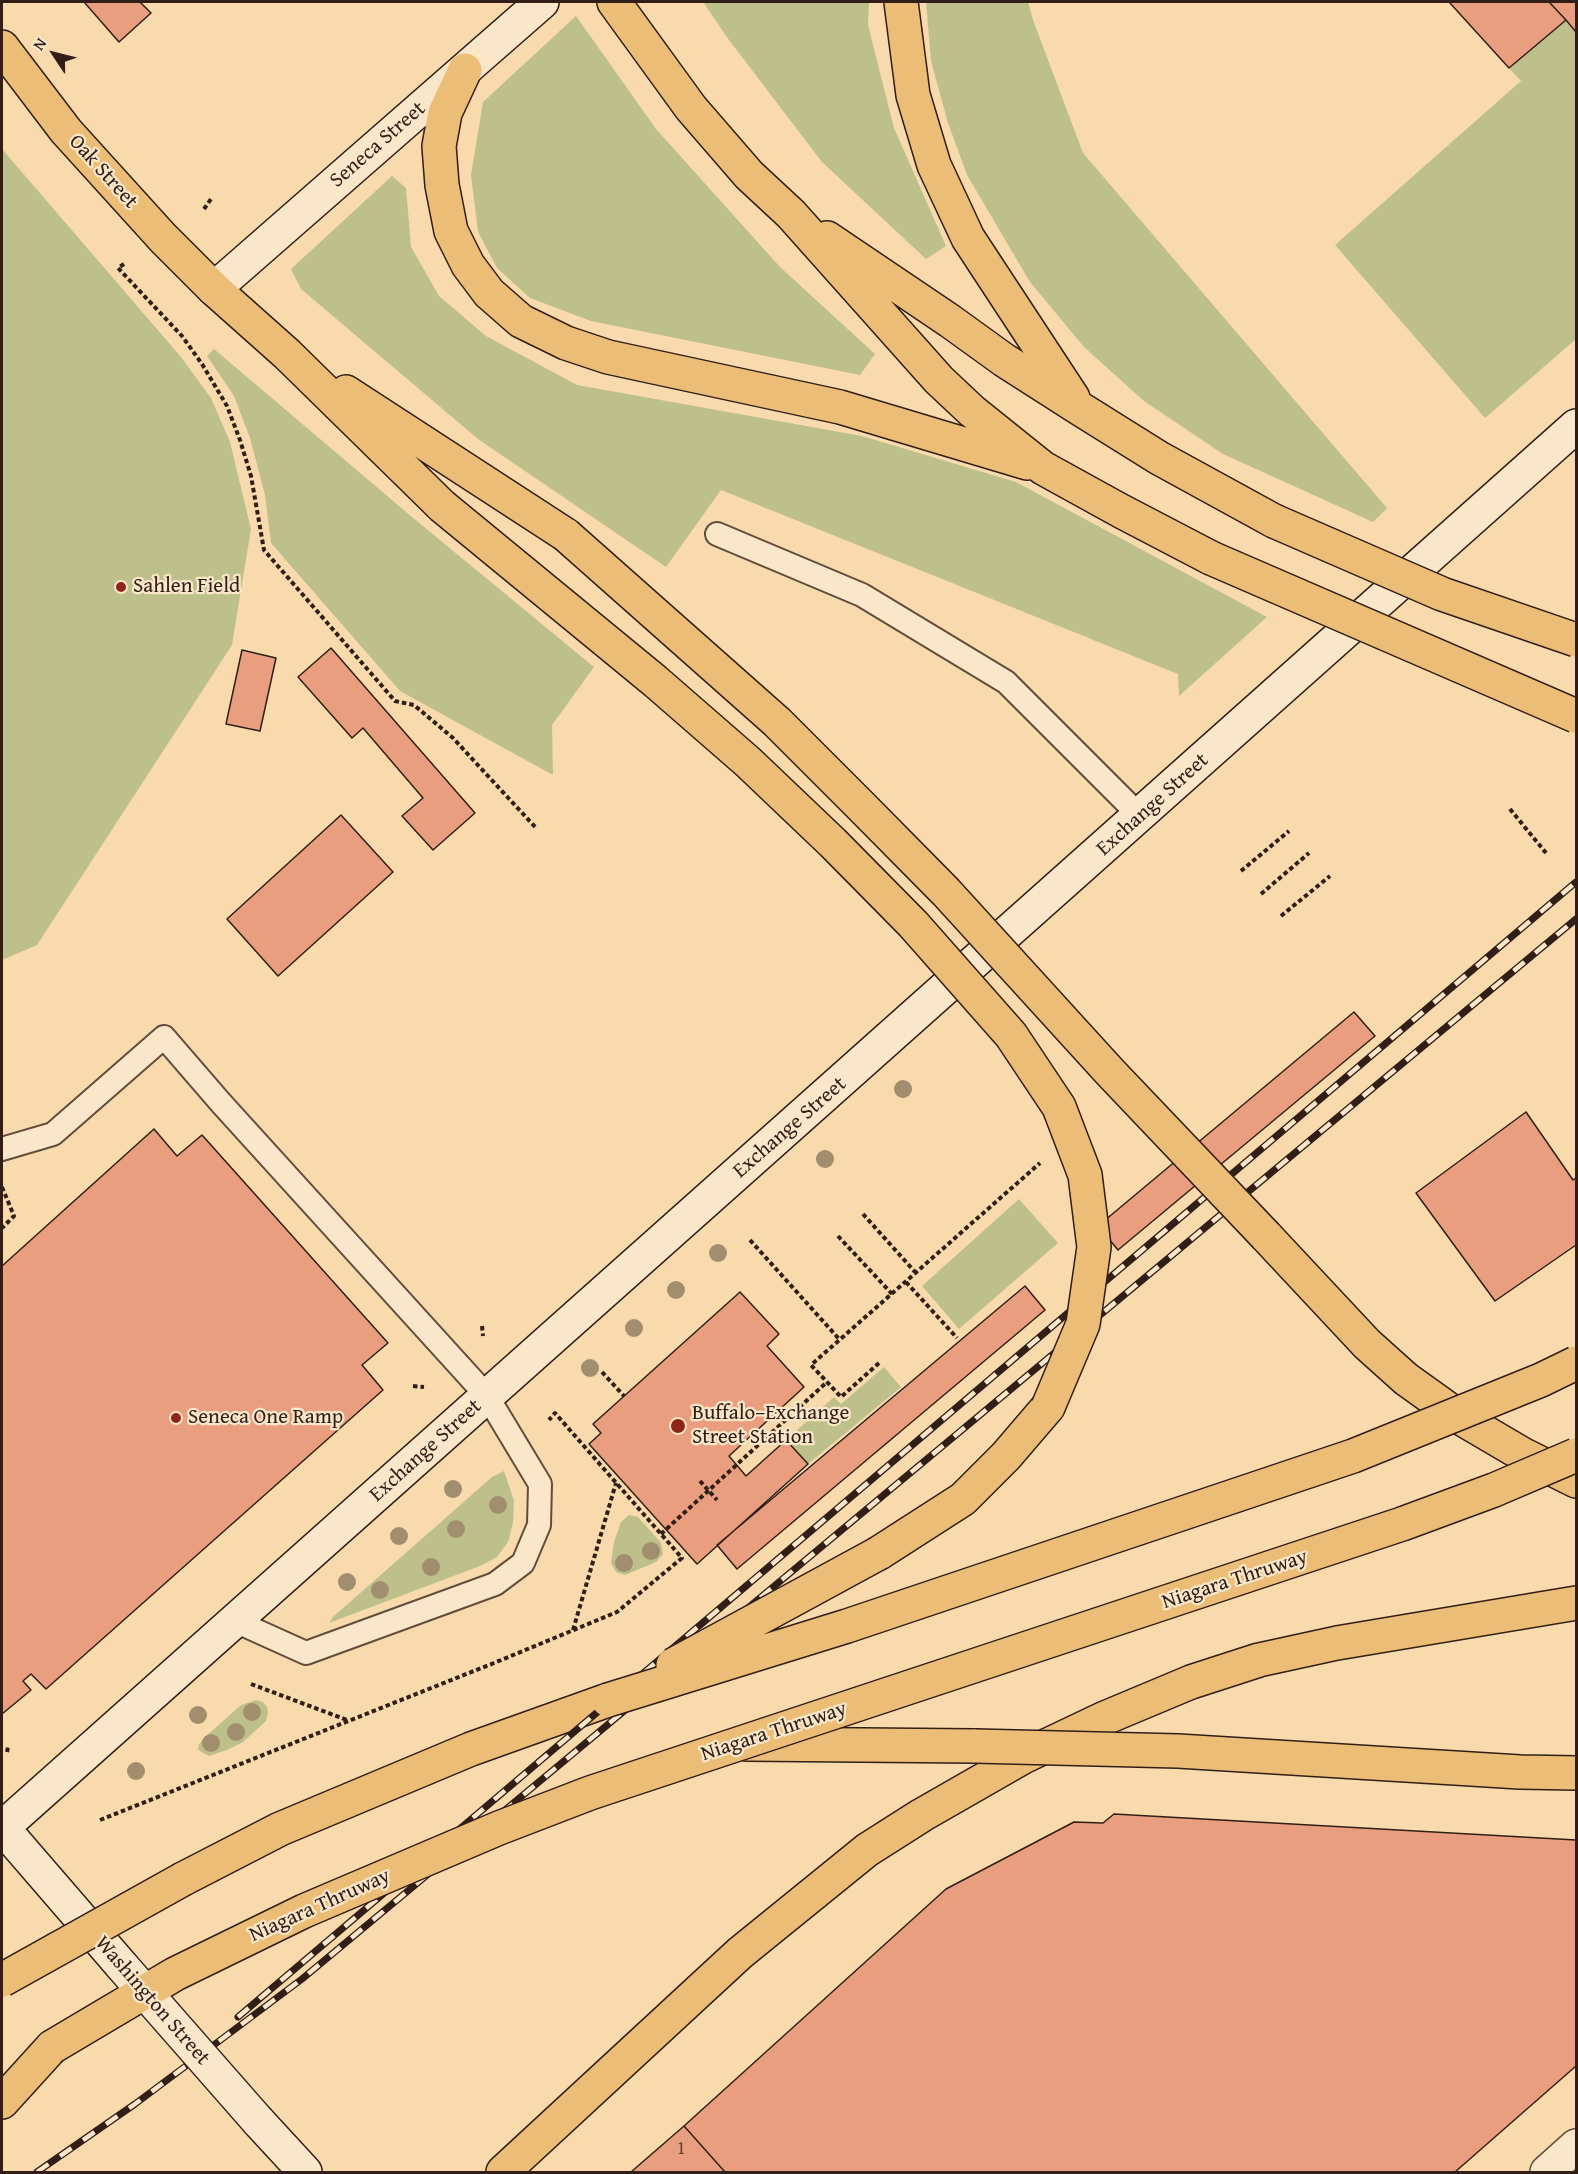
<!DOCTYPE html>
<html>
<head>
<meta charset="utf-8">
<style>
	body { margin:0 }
	#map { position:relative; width:1578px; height:2174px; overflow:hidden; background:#f8daad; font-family:"Gentium Book Plus",serif }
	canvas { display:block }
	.frame { position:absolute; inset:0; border:3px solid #301e17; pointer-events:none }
	.north { position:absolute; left:24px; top:24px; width:60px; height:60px; -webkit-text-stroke:4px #fae7ca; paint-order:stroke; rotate:305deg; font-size:16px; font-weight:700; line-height:24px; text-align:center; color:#301e17 }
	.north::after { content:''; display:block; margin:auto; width:21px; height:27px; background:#301e17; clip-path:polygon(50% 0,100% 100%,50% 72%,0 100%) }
</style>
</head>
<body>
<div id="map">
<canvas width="1578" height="2174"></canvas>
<div class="frame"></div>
<div class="north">N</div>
</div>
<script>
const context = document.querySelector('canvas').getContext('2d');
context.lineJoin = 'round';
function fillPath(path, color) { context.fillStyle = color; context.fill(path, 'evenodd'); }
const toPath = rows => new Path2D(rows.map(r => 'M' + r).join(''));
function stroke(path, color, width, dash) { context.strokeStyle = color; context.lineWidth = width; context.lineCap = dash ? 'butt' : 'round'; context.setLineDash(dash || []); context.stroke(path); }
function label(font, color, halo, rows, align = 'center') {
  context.font = font + ' "Gentium Book Plus",serif'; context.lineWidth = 4.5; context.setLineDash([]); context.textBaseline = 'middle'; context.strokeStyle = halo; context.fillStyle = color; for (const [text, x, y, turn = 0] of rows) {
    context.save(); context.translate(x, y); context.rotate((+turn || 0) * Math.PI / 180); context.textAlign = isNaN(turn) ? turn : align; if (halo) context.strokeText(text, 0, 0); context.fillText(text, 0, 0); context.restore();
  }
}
const green = toPath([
	[703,2,869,2,868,25,894,128,946,246,926,259,822,162,729,40],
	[926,2,1028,2,1033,20,1083,153,1387,508,1373,522,1223,454,1144,401,1084,347,1030,282,967,175,948,123,931,61],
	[576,16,656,129,780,267,875,354,860,375,591,321,530,298,497,268,478,232,471,175,483,102],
	[1566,20,1576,32,1576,339,1485,418,1335,245,1521,81,1509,68],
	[2,149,181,357,211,398,230,442,251,529,232,645,37,945,2,960],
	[392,176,406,188,411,247,439,296,486,336,577,385,862,436,1016,482,1267,617,1179,696,1178,674,721,490,666,567,478,439,301,289,291,269],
	[214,349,412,517,594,667,552,725,553,775,400,691,271,543,265,495,250,438,234,396,207,356],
	[1019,1199,1058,1243,959,1329,922,1286],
	[884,1367,901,1387,808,1464,786,1440,834,1397,841,1404],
	[504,1471,514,1501,513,1523,508,1542,497,1557,480,1566,329,1623,333,1617,492,1477],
	[629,1515,638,1517,661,1543,663,1554,656,1562,625,1575,616,1572,611,1563,614,1542,621,1522],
	[256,1700,263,1702,267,1707,268,1713,266,1721,254,1732,243,1742,227,1750,209,1756,198,1750,199,1744,204,1738,241,1705]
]);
const building = toPath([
	[84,2,140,2,151,13,119,42,84,2],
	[1449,2,1549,2,1566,20,1509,68,1449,2],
	[1549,2,1576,2,1576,32,1566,20,1549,2],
	[331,648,475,813,433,850,402,816,423,798,363,728,352,738,298,677,331,648],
	[242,650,276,658,260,731,226,724,242,650],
	[341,815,393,872,278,976,227,919,341,815],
	[1354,1012,1375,1036,1118,1250,1098,1226,1354,1012],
	[1526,1112,1573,1180,1576,1178,1576,1245,1495,1301,1416,1193,1526,1112],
	[154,1129,177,1156,202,1135,388,1343,362,1365,383,1390,46,1689,31,1674,23,1681,31,1690,2,1714,2,1266,154,1129],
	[1025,1286,1045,1310,737,1569,717,1545,1025,1286],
	[740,1292,779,1334,767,1346,804,1387,729,1456,746,1476,786,1440,808,1464,697,1564,589,1444,601,1433,593,1424,740,1292],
	[1114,1814,1576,1840,1576,2066,1455,2172,725,2172,684,2126,946,1889,1074,1822,1103,1823,1114,1814],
	[684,2126,725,2172,631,2172,684,2126]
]);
const path = toPath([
	[204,209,211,199],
	[124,264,118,268,182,336,202,364,227,406,240,440,251,476,264,550,395,701,414,705,453,738,536,828],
	[1510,809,1546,853],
	[1241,871,1289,831],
	[1261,894,1309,853],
	[1281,916,1330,876],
	[2,1187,14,1216,2,1228],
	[863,1214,916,1273],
	[838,1236,892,1294],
	[750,1240,840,1340],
	[906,1282,957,1338],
	[482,1326,483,1336],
	[879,1363,841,1397,811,1365,1040,1163],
	[602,1372,624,1396],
	[413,1386,424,1387],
	[700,1481,717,1500],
	[661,1534,827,1382],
	[573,1630,616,1483],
	[251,1684,347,1720],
	[7,1752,8,1747],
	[100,1820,494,1663,617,1612,682,1558,555,1413,549,1420]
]);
const lane = toPath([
	[717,534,862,595,1006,682,1140,816],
	[2,1149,53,1134,164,1037,221,1103,487,1396,540,1484,539,1525,523,1563,495,1584,306,1653,235,1621]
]);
const street = toPath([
	[1547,2172,1576,2146]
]);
const secondary = toPath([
	[214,289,542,2],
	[2,1827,122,1966],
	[2,1828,1576,426],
	[258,2121,305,2172]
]);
const highway = toPath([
	[614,2,691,108,749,175,791,214,939,380,972,411,1043,468,1121,511,1211,558],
	[901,2,913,95,934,165,968,238,1073,398],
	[2,47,66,131,163,238,214,289,287,354,442,506],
	[465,70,445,113,439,146,442,185,451,231,468,265,489,293,521,321,566,343,608,357,840,407,1027,463],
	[827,238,950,321,1004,360,1079,408,1159,458,1274,521],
	[346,392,566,535],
	[1266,1236,1367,1344,1406,1379,1459,1417,1522,1454,1576,1481],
	[879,1553,963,1499,1006,1456,1048,1407],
	[746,1744,975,1746],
	[183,1879,280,1829,471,1749,608,1700],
	[2,2102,52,2047],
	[503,2172,740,1953,867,1850,922,1815,1025,1756,1105,1718,1191,1682,1259,1660,1337,1643,1576,1603]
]);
const rail = toPath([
	[238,2017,1576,882],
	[37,2172,135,2104,302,1979,1576,919]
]);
const secondaryBridge = toPath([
	[122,1966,258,2121]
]);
const highwayBridge = toPath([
	[442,506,655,681,748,762,833,843,913,924,1011,1035,1059,1107,1085,1175,1094,1247,1083,1324,1048,1407],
	[1274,521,1442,594,1576,640],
	[566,535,777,722,862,807,946,892,1110,1072,1266,1236],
	[1211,558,1576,716],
	[673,1665,879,1553],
	[608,1700,847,1626,1353,1456,1541,1380,1576,1363],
	[975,1746,1178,1751,1520,1772,1576,1773],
	[2,1980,183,1879],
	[52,2047,175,1974,304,1911,499,1828,590,1793,1402,1524,1494,1490,1576,1455]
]);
const trees = [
	[903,1089],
	[825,1159],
	[718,1253],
	[676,1290],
	[634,1328],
	[590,1368],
	[453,1489],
	[498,1505],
	[456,1529],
	[399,1536],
	[651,1551],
	[624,1563],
	[431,1567],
	[347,1582],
	[380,1590],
	[252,1712],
	[198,1715],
	[236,1732],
	[211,1743],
	[136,1771]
];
const markers = [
	[121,587,6,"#8f2418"],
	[176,1418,6,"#8f2418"],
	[678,1426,8,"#8f2418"]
];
const numberNames = [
	["1",681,2149]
];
const streetNames = [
	["Seneca Street",378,145,-41],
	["Oak Street",103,172,48],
	["Exchange Street",1153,805,-42],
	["Exchange Street",790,1128,-41],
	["Exchange Street",426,1451,-42],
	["Niagara Thruway",1235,1580,-18],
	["Niagara Thruway",774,1732,-18],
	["Niagara Thruway",320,1906,-24],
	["Washington Street",152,2001,49]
];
const poiNames = [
	["Sahlen Field",133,587],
	["Buffalo–Exchange",692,1414],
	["Street Station",692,1438],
	["Seneca One Ramp",188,1418]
];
fillPath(green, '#bdc08a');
fillPath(building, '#e99f7f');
stroke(building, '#301e17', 1.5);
stroke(lane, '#624d3c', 26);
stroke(street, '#624d3c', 36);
stroke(secondary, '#301e17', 36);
stroke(highway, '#301e17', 36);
stroke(path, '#301e17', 4, [4.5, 3]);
stroke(lane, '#fae7ca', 22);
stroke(street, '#fae7ca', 33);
stroke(secondary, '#fae7ca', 33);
stroke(highway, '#ecbd76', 33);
stroke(rail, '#301e17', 7);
stroke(rail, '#fae7ca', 4.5, [14]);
stroke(secondaryBridge, '#301e17', 36, []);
stroke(highwayBridge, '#301e17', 36, []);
stroke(secondaryBridge, '#fae7ca', 33);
stroke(highwayBridge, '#ecbd76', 33);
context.fillStyle = '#a18e6e';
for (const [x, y] of trees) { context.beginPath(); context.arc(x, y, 9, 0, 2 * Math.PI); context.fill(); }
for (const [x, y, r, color] of markers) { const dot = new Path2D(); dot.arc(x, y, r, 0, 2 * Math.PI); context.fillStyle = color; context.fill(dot); stroke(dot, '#fae7ca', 2); }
label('18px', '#5e3e31', null, numberNames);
label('21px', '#301e17', '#fae7ca', streetNames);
label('21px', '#301e17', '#fae7ca', poiNames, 'left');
</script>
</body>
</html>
